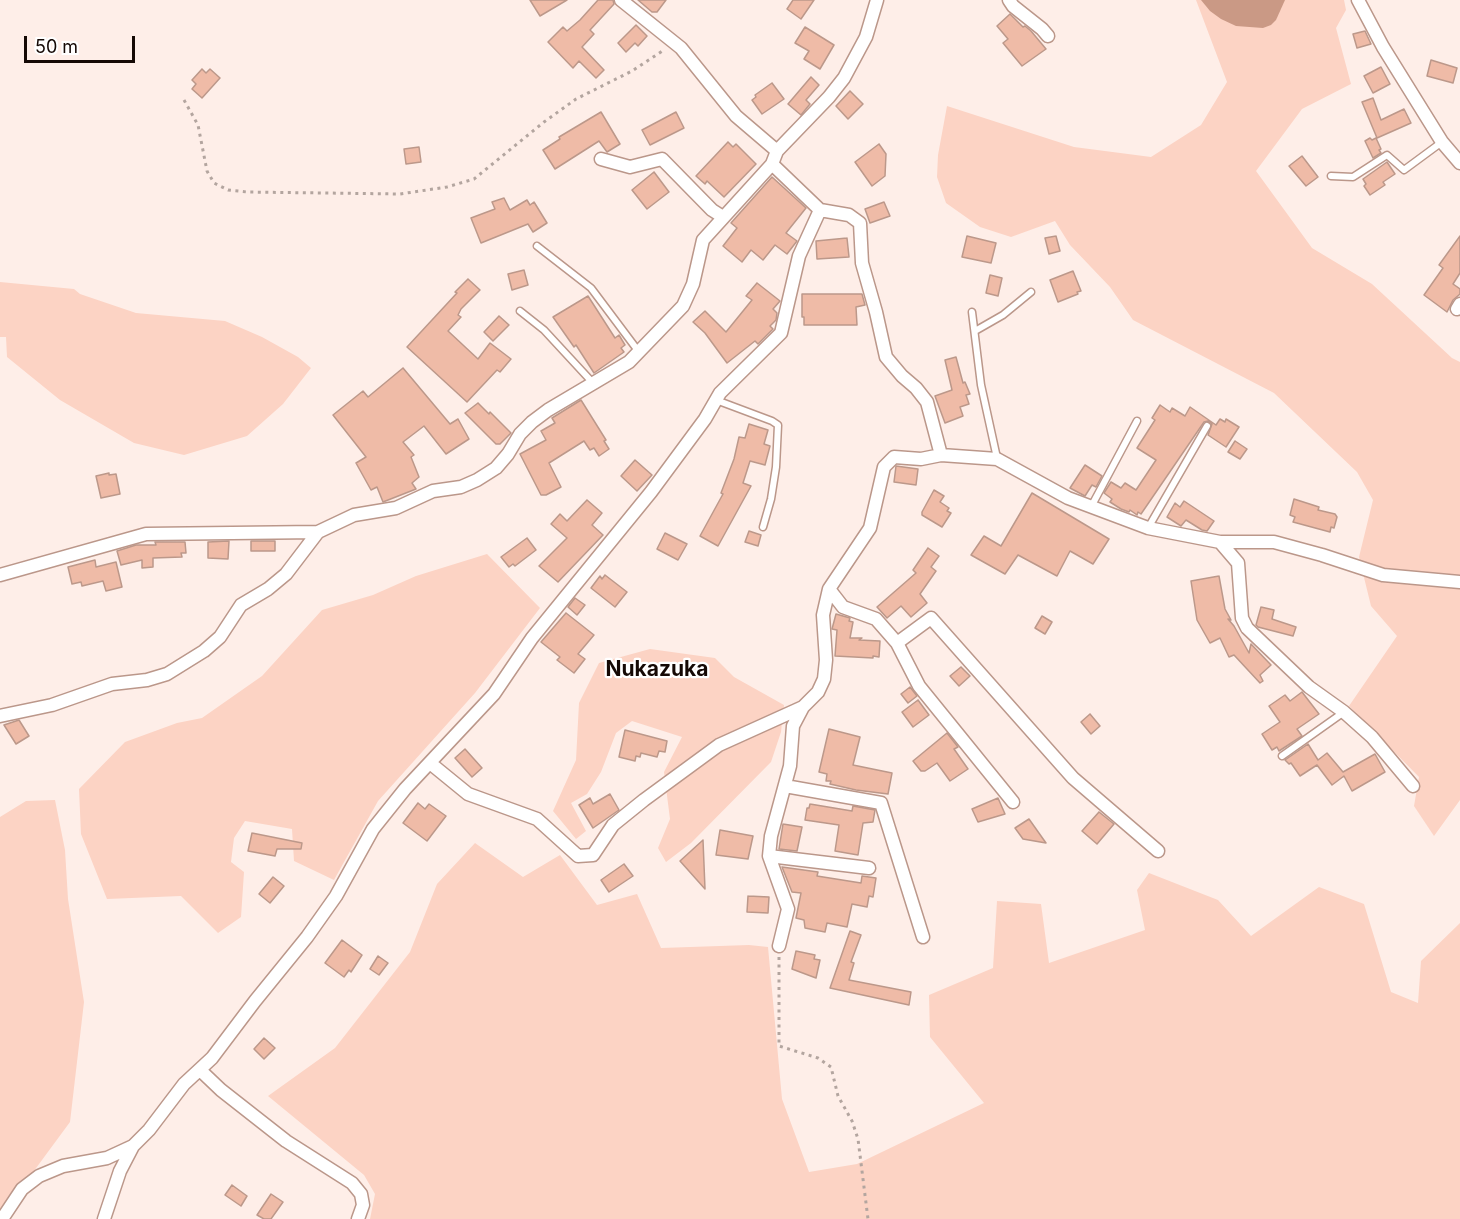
<!DOCTYPE html>
<html>
<head>
<meta charset="utf-8">
<style>
	body { margin:0 }
	#map { position:relative; width:1460px; height:1219px; overflow:hidden; background:#feeee8; font-family:Inter,sans-serif }
	canvas { display:block }
	.scale { position:absolute; left:24px; top:36px; width:111px; height:27px; box-sizing:border-box; border:3px solid #150905; border-top:0; padding-left:8px; font-size:18px; line-height:21px; white-space:nowrap; color:#150905; -webkit-text-stroke:4px #fff; paint-order:stroke }
</style>
</head>
<body>
<div id="map">
<canvas width="1460" height="1219"></canvas>
<div class="scale">50 m</div>
</div>
<script>
const context = document.querySelector('canvas').getContext('2d');
context.lineJoin = 'round';
function fillPath(path, color) { context.fillStyle = color; context.fill(path, 'evenodd'); }
const toPath = rows => new Path2D(rows.map(r => 'M' + r).join(''));
function stroke(path, color, width, dash) { context.strokeStyle = color; context.lineWidth = width; context.lineCap = dash ? 'butt' : 'round'; context.setLineDash(dash || []); context.stroke(path); }
function label(font, color, halo, rows, align = 'center') {
  context.font = font + ' Inter,sans-serif'; context.lineWidth = 4.5; context.setLineDash([]); context.textBaseline = 'middle'; context.strokeStyle = halo; context.fillStyle = color; for (const [text, x, y, turn = 0] of rows) {
    context.save(); context.translate(x, y); context.rotate((+turn || 0) * Math.PI / 180); context.textAlign = isNaN(turn) ? turn : align; if (halo) context.strokeText(text, 0, 0); context.fillText(text, 0, 0); context.restore();
  }
}
const green = toPath([
	[1196,0,1344,0,1346,10,1336,28,1351,84,1302,109,1256,171,1312,248,1372,284,1452,358,1460,362,1460,800,1434,836,1414,806,1419,777,1349,706,1397,636,1371,606,1359,557,1373,500,1357,472,1274,393,1133,320,1110,287,1070,245,1055,221,1011,237,980,227,946,203,937,177,938,155,947,106,1074,147,1151,157,1201,125,1227,82],
	[0,282,74,289,80,294,136,313,225,321,262,337,298,357,311,368,283,404,247,436,184,455,134,443,60,400,7,357,6,337,0,337],
	[487,554,540,608,475,693,378,801,334,880,294,861,292,829,245,821,234,838,231,862,244,872,241,917,218,933,181,896,107,899,81,834,79,789,125,742,177,723,202,718,262,676,322,610,373,595,416,576],
	[650,649,715,658,734,677,784,705,781,732,771,762,691,843,666,862,658,848,670,819,664,772,682,737,632,721,616,733,601,772,587,794,571,803,586,831,576,839,553,811,576,760,579,703,599,663],
	[55,800,65,850,68,899,84,1002,70,1122,0,1217,0,817,26,801],
	[475,843,523,877,560,855,597,905,637,894,661,948,749,945,768,947,782,1099,809,1172,857,1164,984,1103,930,1037,929,995,993,968,997,901,1041,904,1049,963,1145,930,1137,890,1149,873,1218,900,1251,936,1319,887,1364,904,1391,992,1418,1003,1421,961,1460,923,1460,1219,370,1219,375,1194,364,1175,268,1096,335,1048,410,952,437,884]
]);
const water = toPath([
	[1201,0,1285,0,1276,20,1271,25,1263,28,1236,26,1221,19,1210,11]
]);
const building = toPath([
	[530,0,567,0,540,16,530,0],
	[598,0,613,0,614,4,590,30,594,34,582,47,604,70,596,78,579,61,573,68,548,42,563,27,567,31,580,20,598,0],
	[638,0,666,0,657,12,652,12,638,0],
	[793,0,814,0,801,19,787,9,793,0],
	[1010,14,1023,27,1025,26,1031,31,1046,49,1022,66,1003,43,1008,39,997,26,1010,14],
	[636,25,647,36,638,46,635,43,626,52,618,43,636,25],
	[805,27,834,45,820,69,804,59,809,51,795,43,805,27],
	[1365,31,1371,44,1357,48,1353,34,1365,31],
	[1431,60,1457,68,1453,83,1427,76,1431,60],
	[1381,67,1390,84,1373,93,1364,76,1381,67],
	[202,69,206,73,210,69,220,78,202,98,192,89,196,84,192,80,202,69],
	[811,77,819,85,806,100,810,104,801,115,788,104,811,77],
	[772,83,784,99,762,114,752,100,756,97,755,95,772,83],
	[850,91,863,104,848,119,836,106,850,91],
	[1373,98,1381,120,1404,109,1411,123,1377,138,1362,102,1373,98],
	[601,112,620,144,607,152,599,141,555,169,543,150,560,139,559,137,601,112],
	[676,112,684,128,650,145,642,130,676,112],
	[1370,138,1372,140,1376,138,1381,149,1379,150,1381,153,1373,158,1365,141,1370,138],
	[728,142,733,147,736,144,756,164,724,197,707,181,705,184,696,176,728,142],
	[879,144,886,154,885,176,872,186,855,162,879,144],
	[419,147,421,162,406,164,404,149,419,147],
	[1302,156,1318,177,1306,186,1289,166,1302,156],
	[1387,162,1395,174,1383,182,1385,185,1370,195,1364,186,1366,184,1363,179,1387,162],
	[654,172,669,192,647,209,632,190,654,172],
	[772,177,806,208,786,233,797,241,787,254,775,245,763,260,751,250,742,262,723,246,737,228,731,223,772,177],
	[504,198,510,210,527,200,530,205,534,202,547,223,533,232,528,224,481,243,471,218,495,209,492,202,504,198],
	[884,202,890,216,870,223,865,209,884,202],
	[967,236,996,243,991,263,962,257,967,236],
	[1056,236,1060,251,1049,254,1045,238,1056,236],
	[1460,236,1460,273,1453,284,1460,289,1460,294,1453,300,1447,312,1424,295,1443,268,1439,265,1460,236],
	[847,238,849,257,817,259,816,241,847,238],
	[524,270,528,285,512,290,508,274,524,270],
	[1073,271,1081,291,1077,292,1078,294,1058,302,1050,280,1073,271],
	[990,275,1002,278,998,296,986,293,990,275],
	[468,279,480,290,461,309,458,315,461,317,448,331,478,359,490,343,511,359,500,372,497,370,467,402,407,347,457,293,455,292,468,279],
	[757,283,780,301,773,309,777,313,776,320,770,326,773,329,758,344,755,341,727,363,705,333,693,322,705,311,726,332,752,300,746,296,757,283],
	[802,294,862,294,865,305,856,307,857,325,804,325,804,317,802,317,802,294],
	[588,296,615,338,619,335,625,345,621,348,624,352,594,373,576,345,574,347,553,317,588,296],
	[499,316,509,325,493,341,484,332,499,316],
	[956,357,963,383,965,382,970,394,966,395,969,404,960,407,963,416,945,423,935,396,952,390,945,360,956,357],
	[403,368,450,424,458,419,469,439,446,454,424,426,403,442,414,455,411,457,419,477,412,483,416,489,383,502,377,487,371,490,356,463,366,457,333,415,363,391,368,397,403,368],
	[581,400,606,440,604,441,609,449,599,456,594,448,590,450,584,441,549,463,561,487,546,495,541,495,520,454,546,440,541,431,555,423,552,418,581,400],
	[478,403,489,414,490,412,511,433,500,444,496,444,465,413,478,403],
	[1160,405,1170,412,1172,408,1185,416,1190,407,1216,425,1220,419,1225,422,1226,419,1239,427,1226,447,1208,435,1212,424,1208,421,1204,422,1141,514,1138,512,1137,515,1130,510,1129,512,1121,509,1110,502,1112,499,1104,493,1111,482,1121,488,1125,483,1136,490,1156,460,1137,448,1155,420,1152,418,1160,405],
	[749,424,768,430,764,444,770,446,765,465,750,461,743,483,751,486,718,546,700,536,723,494,721,493,734,459,739,437,745,438,749,424],
	[1235,441,1247,449,1240,459,1228,452,1235,441],
	[635,460,652,475,637,491,621,476,635,460],
	[1085,465,1102,476,1096,487,1092,485,1085,496,1070,488,1085,465],
	[896,466,918,469,916,485,894,482,896,466],
	[109,473,109,475,116,474,120,494,101,498,96,476,109,473],
	[934,490,944,496,940,502,949,508,947,511,951,513,942,527,922,515,922,512,934,490],
	[1032,493,1109,539,1093,564,1070,551,1057,576,1018,555,1005,574,971,555,984,536,1001,546,1032,493],
	[1294,499,1319,507,1318,510,1335,514,1337,517,1334,528,1331,527,1330,532,1293,522,1295,517,1290,515,1294,499],
	[587,500,602,513,592,525,603,535,558,582,539,566,567,538,551,524,560,514,567,521,587,500],
	[1184,501,1214,521,1207,531,1202,530,1186,520,1181,526,1167,517,1175,503,1180,507,1184,501],
	[749,531,761,535,758,546,745,542,749,531],
	[665,533,687,544,678,560,657,549,665,533],
	[527,538,536,550,515,566,513,564,509,567,501,557,527,538],
	[229,541,228,559,208,558,208,542,229,541],
	[251,541,275,541,275,551,251,551,251,541],
	[155,542,185,542,186,553,181,553,182,557,153,558,153,567,142,568,142,560,121,565,117,551,136,545,156,545,155,542],
	[928,548,939,556,931,567,936,571,920,594,927,603,911,617,901,606,887,618,877,607,916,573,913,570,928,548],
	[95,560,96,567,116,562,122,587,106,591,103,581,82,586,81,582,72,584,68,567,95,560],
	[605,575,627,592,615,607,591,588,600,576,602,579,605,575],
	[1219,576,1225,609,1231,620,1228,619,1234,626,1249,653,1251,644,1271,665,1260,675,1263,681,1260,683,1234,655,1229,657,1220,638,1210,643,1197,620,1191,581,1219,576],
	[575,598,585,605,577,615,568,607,575,598],
	[1261,607,1274,610,1272,619,1296,627,1293,636,1258,627,1256,625,1261,607],
	[566,613,594,635,578,654,585,659,574,673,557,660,560,657,541,642,566,613],
	[836,614,850,618,849,621,853,622,850,638,862,638,859,640,880,641,879,657,873,656,873,658,835,656,837,630,832,629,836,614],
	[1042,616,1052,622,1045,634,1035,628,1042,616],
	[961,667,970,676,959,686,950,676,961,667],
	[910,687,917,696,908,703,901,694,910,687],
	[1302,692,1319,714,1297,729,1302,736,1279,751,1277,747,1272,750,1262,734,1280,722,1269,706,1285,695,1290,701,1302,692],
	[918,700,929,715,913,727,902,712,918,700],
	[1090,714,1100,726,1091,734,1081,722,1090,714],
	[19,720,29,736,16,744,4,725,19,720],
	[829,729,860,737,853,765,892,773,888,794,856,790,830,784,831,781,826,781,827,774,819,772,829,729],
	[625,730,667,741,665,752,659,751,657,757,641,753,640,757,636,756,635,761,619,757,625,730],
	[947,733,958,747,954,749,968,769,950,781,937,763,925,771,921,771,913,761,947,733],
	[1308,744,1318,760,1327,753,1343,772,1375,754,1385,772,1352,791,1344,776,1332,785,1317,765,1300,776,1291,763,1289,764,1285,760,1308,744],
	[465,749,482,768,472,777,455,758,465,749],
	[610,794,619,810,593,828,579,805,590,798,593,804,610,794],
	[998,798,1005,814,978,822,972,809,998,798],
	[418,803,425,809,429,804,446,816,427,841,403,823,418,803],
	[810,804,852,811,853,806,875,810,873,822,863,823,858,855,835,851,839,825,805,820,807,808,809,808,810,804],
	[1099,812,1114,824,1097,844,1082,831,1099,812],
	[1029,819,1046,843,1023,839,1015,828,1029,819],
	[783,824,802,827,797,851,779,849,783,824],
	[720,830,753,836,748,859,716,855,720,830],
	[252,833,302,843,301,849,277,849,275,856,248,851,252,833],
	[703,840,705,889,680,861,703,840],
	[624,864,633,876,609,892,601,880,624,864],
	[782,867,818,872,817,876,861,883,862,876,876,878,873,897,869,896,867,907,852,904,847,927,827,923,825,932,805,928,804,920,796,918,801,893,792,892,782,867],
	[273,877,284,886,270,903,259,894,273,877],
	[748,896,769,897,768,913,747,912,748,896],
	[850,931,861,935,851,962,854,963,849,980,911,992,909,1005,830,988,850,931],
	[342,940,362,955,351,972,349,970,344,977,325,963,342,940],
	[796,951,815,955,814,959,820,960,816,978,792,969,796,951],
	[378,956,388,963,379,975,370,969,378,956],
	[264,1038,275,1048,264,1059,254,1049,264,1038],
	[232,1185,247,1196,241,1206,225,1195,232,1185],
	[271,1194,283,1202,271,1219,264,1219,257,1215,271,1194]
]);
const path = toPath([
	[184,100,198,125,207,171,214,183,228,190,247,192,400,194,447,187,474,179,544,122,576,99,632,71,664,50],
	[779,957,779,1046,818,1058,831,1067,838,1096,852,1121,858,1139,868,1219]
]);
const service = toPath([
	[1331,176,1353,177,1387,155,1404,170,1442,142],
	[537,246,591,288,639,352],
	[520,311,544,330,593,383],
	[972,312,981,385,997,458],
	[975,331,1003,315,1031,292],
	[716,400,772,421,778,425,776,467,771,499,763,527],
	[1091,507,1137,421],
	[1148,528,1207,426],
	[1282,756,1344,712]
]);
const minor = toPath([
	[621,0,681,48,736,116,777,151],
	[1009,0,1013,6,1042,29,1048,36],
	[1358,0,1383,47,1442,142,1460,163],
	[601,159,630,167,662,159,712,210,723,217],
	[772,164,820,210,849,215,860,223,862,263,876,312,886,357,902,376,916,388,927,402,941,455],
	[1457,309,1460,304],
	[1220,542,1238,563,1242,618,1247,628,1309,687,1344,712,1372,737,1413,786],
	[0,575,146,534,318,532],
	[829,589,843,607,876,619,897,643,919,686,1013,802],
	[897,643,931,618,1073,778,1158,851],
	[0,716,52,705,112,684,147,680,167,674,204,651,220,637,241,605,268,589,286,574,318,532,354,515,396,508,433,491,461,487,477,480,496,468,508,454,520,434,532,422,548,410,629,362,683,306,693,284,703,240,772,164,777,151,829,97,844,78,866,37,877,0],
	[430,763,468,794,537,819,578,856,593,855,613,825,644,800,719,745,803,707],
	[785,786,881,803,923,937],
	[769,856,869,868],
	[779,946,788,909,769,856,771,836,790,766,793,726,803,707,818,692,824,679,826,660,823,615,829,589,870,528,884,467,894,457,921,459,941,455,997,459,1068,498,1148,528,1220,542,1274,542,1322,555,1383,575,1460,582],
	[200,1070,221,1090,286,1141,352,1183,361,1194,363,1205,358,1219],
	[2,1219,22,1189,39,1176,63,1166,107,1158,133,1146],
	[104,1219,120,1171,133,1146,149,1130,184,1084,212,1058,255,1001,307,937,336,896,373,829,405,789,494,694,532,638,651,492,705,419,720,393,781,333,799,256,820,210]
]);
const quarterNames = [
	["Nukazuka",657,670]
];
fillPath(green, '#fcd3c4');
fillPath(water, '#ca9985');
fillPath(building, '#efbba7');
stroke(building, '#bc988a', 1.5);
stroke(service, '#bb978a', 9);
stroke(minor, '#bb978a', 15);
stroke(path, '#b3a59f', 3, [3, 4.5]);
stroke(service, '#fff', 6);
stroke(minor, '#fff', 12);
label('bold 21px', '#150905', '#fff', quarterNames);
</script>
</body>
</html>
